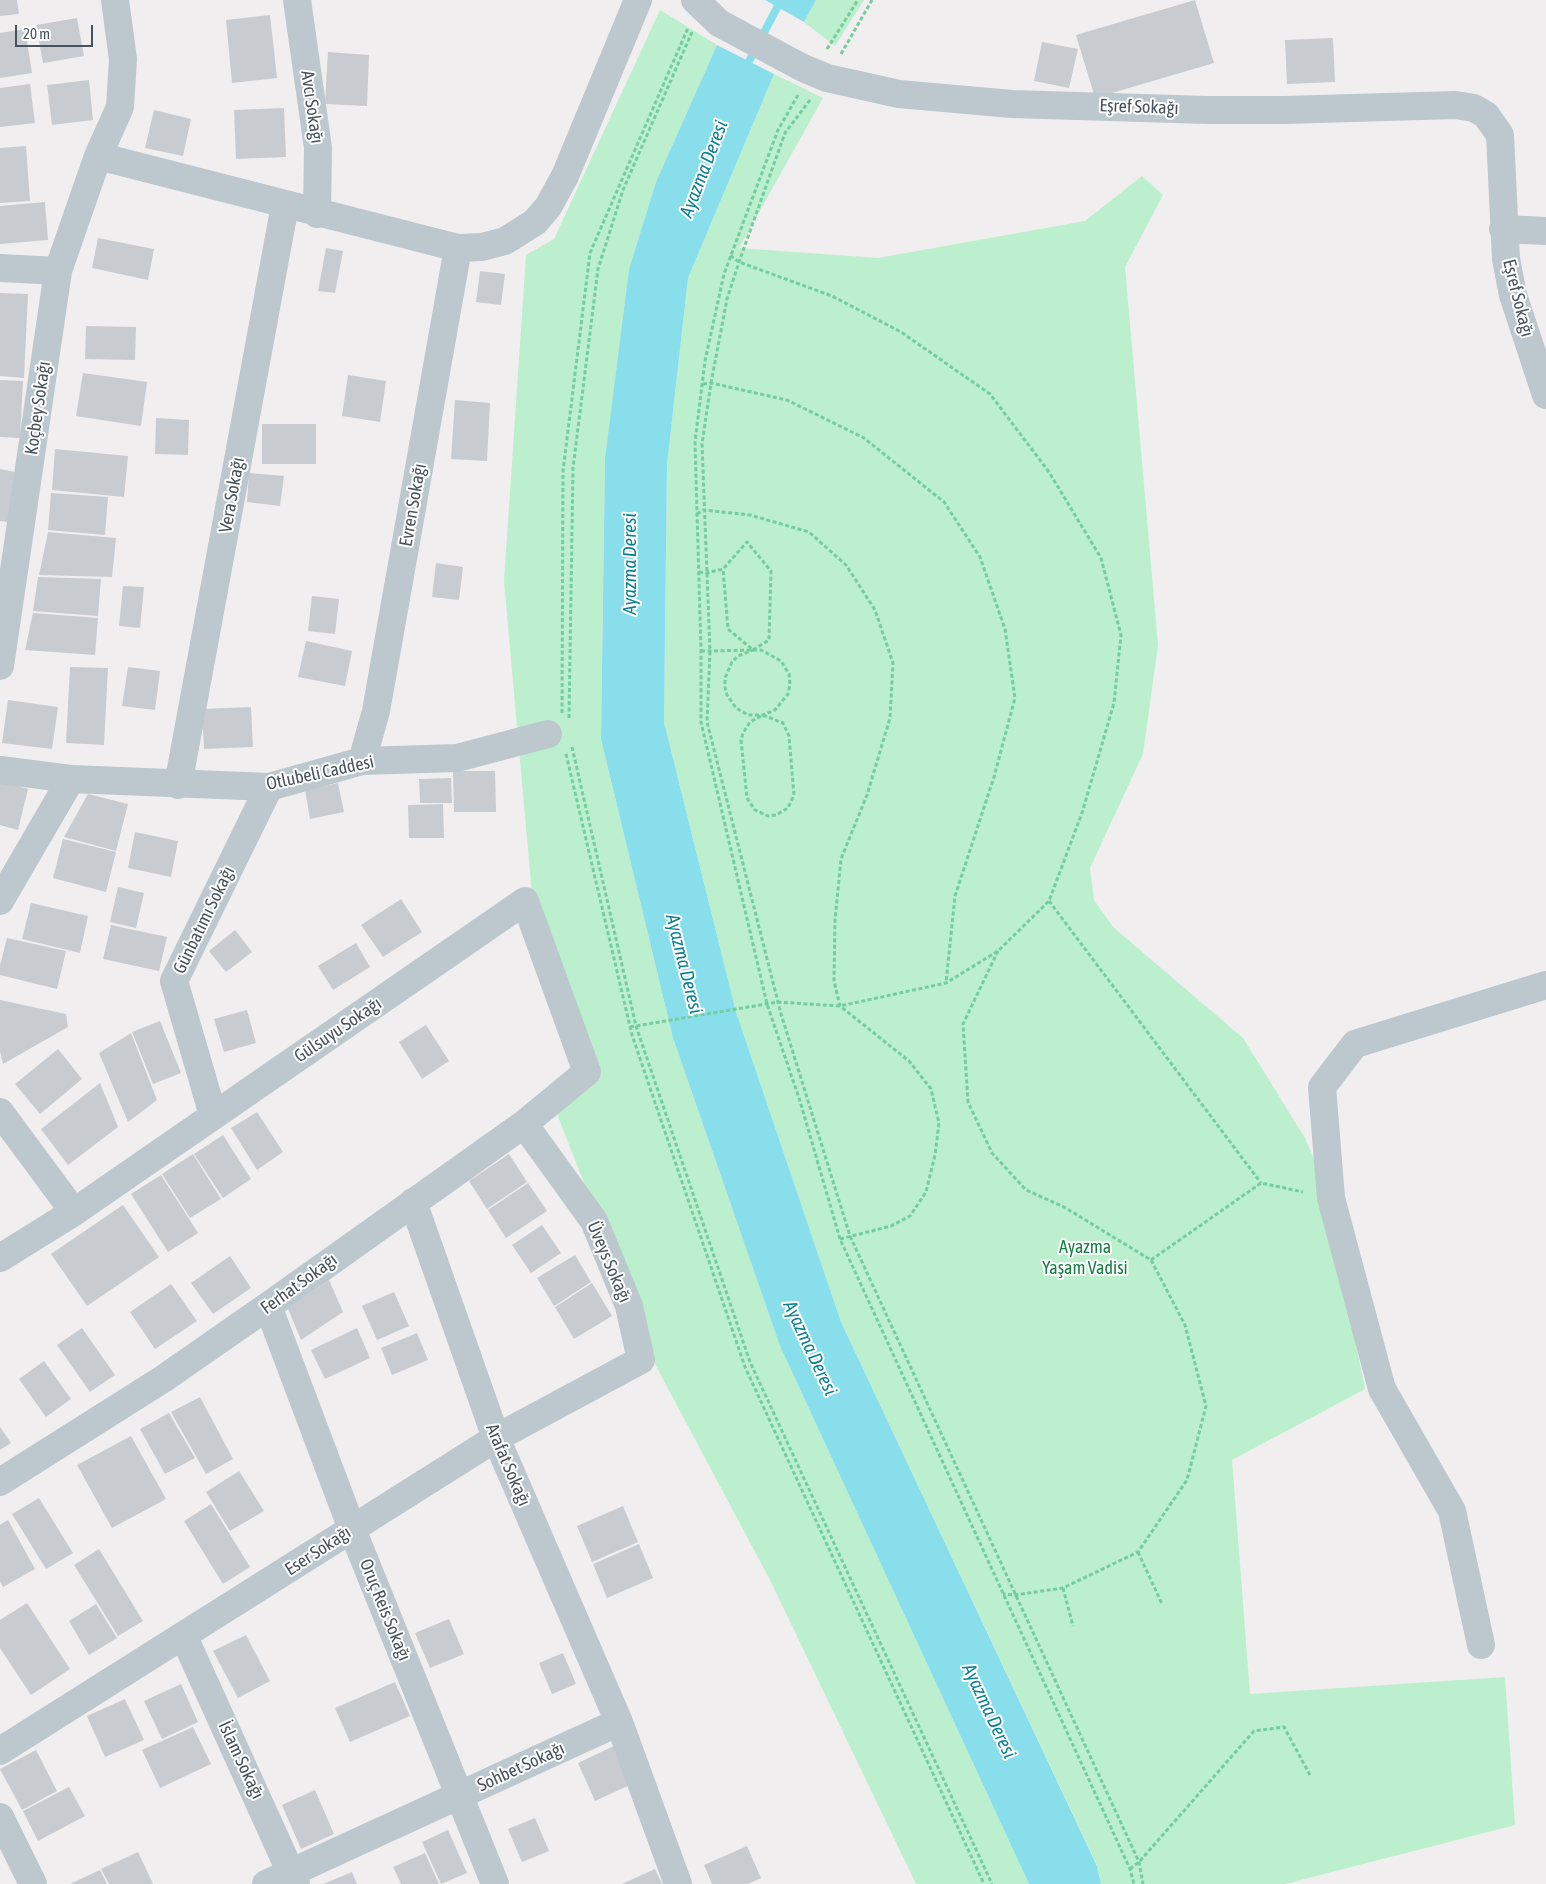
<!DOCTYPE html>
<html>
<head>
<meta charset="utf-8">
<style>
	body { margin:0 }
	#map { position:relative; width:1546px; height:1884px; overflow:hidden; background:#f1eeef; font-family:"Asap Condensed",sans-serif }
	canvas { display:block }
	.scale { position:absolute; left:15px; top:25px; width:78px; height:22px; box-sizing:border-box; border:2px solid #46535c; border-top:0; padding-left:6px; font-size:15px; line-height:18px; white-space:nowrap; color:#46535c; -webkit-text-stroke:4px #fff; paint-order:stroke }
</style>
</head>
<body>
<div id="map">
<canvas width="1546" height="1884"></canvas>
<div class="scale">20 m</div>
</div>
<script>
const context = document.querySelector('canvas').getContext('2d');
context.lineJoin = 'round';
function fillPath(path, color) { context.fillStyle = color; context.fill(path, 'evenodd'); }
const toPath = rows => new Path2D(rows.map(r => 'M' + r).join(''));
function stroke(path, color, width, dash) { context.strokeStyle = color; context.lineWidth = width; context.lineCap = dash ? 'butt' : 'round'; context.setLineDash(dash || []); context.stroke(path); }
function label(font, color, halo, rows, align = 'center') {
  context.font = font + ' "Asap Condensed",sans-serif'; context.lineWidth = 4; context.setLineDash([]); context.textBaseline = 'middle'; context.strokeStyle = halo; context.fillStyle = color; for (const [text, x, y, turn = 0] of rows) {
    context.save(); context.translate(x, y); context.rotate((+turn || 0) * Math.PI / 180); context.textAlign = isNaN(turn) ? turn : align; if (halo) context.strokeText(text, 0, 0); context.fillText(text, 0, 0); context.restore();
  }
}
const green = toPath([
	[816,0,864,0,835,46,804,22],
	[660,10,717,45,656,182,629,269,605,458,601,739,673,1038,780,1346,1029,1884,916,1884,770,1580,656,1366,557,1114,598,1079,532,894,504,581,526,255,554,239],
	[774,74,823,98,739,248,878,258,1085,221,1142,176,1163,195,1125,267,1158,645,1143,754,1090,868,1094,900,1113,927,1243,1038,1305,1138,1331,1198,1340,1267,1365,1389,1232,1460,1250,1694,1505,1677,1515,1825,1285,1884,1101,1884,1097,1865,841,1322,736,1012,664,722,667,465,688,278]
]);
const water = toPath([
	[765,0,816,0,804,22],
	[717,45,774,74,688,278,667,465,664,722,736,1012,841,1322,1097,1866,1101,1884,1029,1884,780,1346,673,1038,601,739,605,458,629,269,656,182]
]);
const stream = toPath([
	[745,69,781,0]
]);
const building = toPath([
	[0,0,17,0,19,14,0,16],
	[1195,0,1214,63,1095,98,1076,35],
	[270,15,277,78,232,83,226,20],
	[77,18,84,56,43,63,36,25],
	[25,29,32,73,0,78,0,33],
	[1333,38,1335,82,1287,84,1285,40],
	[1042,42,1078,49,1069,88,1034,81],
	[328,52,369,55,367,106,325,104],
	[89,80,93,120,52,125,47,85],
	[30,84,35,123,0,127,0,88],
	[284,108,286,157,236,159,234,110],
	[154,110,191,119,183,156,145,148],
	[26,146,30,201,0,203,0,148],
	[45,202,48,240,0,244,0,206],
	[98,238,154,249,148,280,92,268],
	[326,248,343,251,335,293,318,291],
	[480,271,505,274,501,305,476,302],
	[0,293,28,294,24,378,0,376],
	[86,326,136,327,135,360,85,359],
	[83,373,147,382,141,426,76,416],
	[348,375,386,381,380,422,342,416],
	[0,380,23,381,20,438,0,437],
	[455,400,490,403,487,461,451,459],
	[156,418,189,420,188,455,155,454],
	[262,424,316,424,316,464,262,464],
	[55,449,128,456,124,497,52,490],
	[0,469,15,472,8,522,0,521],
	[249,473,284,476,280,506,247,502],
	[51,493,108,497,105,535,48,530],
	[48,532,116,538,112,577,39,575],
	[436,563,463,567,459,600,432,597],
	[38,577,101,579,98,616,33,611],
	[123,586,144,587,140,628,119,626],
	[312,596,339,599,335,634,308,631],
	[33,613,98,618,95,655,25,650],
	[306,641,352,651,345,686,298,677],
	[70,667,108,668,104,745,66,743],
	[128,667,160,671,155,710,122,706],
	[8,700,58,707,52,749,2,743],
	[251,707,253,747,204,749,202,709],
	[453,771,495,771,496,812,454,812],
	[451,778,452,803,420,803,419,779],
	[0,781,28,789,18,830,0,825],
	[338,783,344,812,310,819,305,790],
	[88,794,128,804,116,851,64,837],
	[443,804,444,838,409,838,408,805],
	[135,832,178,841,171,877,128,868],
	[63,839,116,852,106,892,53,878],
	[118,887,144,893,136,928,110,922],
	[401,899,422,932,383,957,361,925],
	[31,903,88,916,80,953,22,939],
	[111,925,167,937,159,971,103,959],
	[235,930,252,952,226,972,209,951],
	[7,938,66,951,57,989,0,975,0,965],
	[356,943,370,967,333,990,318,966],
	[0,1000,66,1014,68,1027,3,1064,0,1051],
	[247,1010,256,1043,224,1052,214,1019],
	[160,1021,181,1073,153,1084,132,1032],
	[426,1025,449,1061,422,1079,399,1042],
	[131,1033,157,1100,128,1122,99,1053],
	[58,1049,82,1079,40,1114,15,1084],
	[100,1083,118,1127,68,1165,41,1129],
	[257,1112,283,1152,257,1170,231,1128],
	[223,1135,251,1179,223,1198,194,1154],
	[193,1154,221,1199,190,1218,162,1174],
	[509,1154,527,1182,487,1209,469,1181],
	[161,1175,198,1233,168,1252,131,1194],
	[528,1183,547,1211,506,1238,488,1210],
	[123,1205,159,1257,87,1306,51,1254],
	[542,1225,561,1253,531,1273,512,1245],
	[575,1255,591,1282,554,1306,537,1278],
	[230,1256,251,1288,213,1314,191,1283],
	[329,1280,343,1312,301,1340,288,1309],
	[592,1283,612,1316,574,1339,555,1307],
	[171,1284,197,1321,155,1349,130,1312],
	[394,1292,409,1326,377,1340,362,1306],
	[82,1328,115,1375,90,1392,57,1345],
	[357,1328,370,1358,325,1379,311,1350],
	[417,1333,428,1360,392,1375,381,1348],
	[44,1361,71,1399,46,1417,19,1379],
	[200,1397,233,1459,206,1474,171,1412],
	[169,1413,195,1458,165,1474,140,1429],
	[0,1427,11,1443,0,1450],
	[131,1436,166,1499,112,1528,77,1465],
	[239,1471,264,1511,230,1531,206,1492],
	[39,1498,73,1553,46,1569,12,1514],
	[211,1504,250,1567,223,1584,184,1521],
	[623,1506,638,1542,592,1562,577,1526],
	[8,1520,35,1569,3,1587,0,1581,0,1525],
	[639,1544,653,1578,607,1598,593,1564],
	[99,1549,143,1621,118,1636,74,1565],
	[27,1603,70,1669,31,1695,0,1648,0,1620],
	[96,1604,117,1638,89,1655,69,1621],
	[449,1619,464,1654,430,1668,415,1633],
	[246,1635,270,1681,238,1698,213,1651],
	[563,1653,576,1684,552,1694,539,1663],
	[395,1682,410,1716,350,1742,335,1708],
	[181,1684,198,1722,162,1739,144,1701],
	[125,1699,144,1740,105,1757,87,1716],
	[193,1727,211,1764,160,1788,142,1750],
	[616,1745,634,1783,595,1801,578,1763],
	[36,1750,57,1791,22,1810,0,1769],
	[69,1787,85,1816,38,1841,23,1811],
	[315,1790,334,1834,301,1849,282,1805],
	[535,1818,549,1851,522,1862,508,1829],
	[448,1830,467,1873,441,1884,422,1842],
	[747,1846,761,1878,748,1884,712,1884,704,1865],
	[138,1852,153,1884,109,1884,101,1869],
	[425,1853,439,1884,401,1884,393,1867],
	[655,1869,662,1884,622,1884],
	[100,1870,107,1884,70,1884],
	[352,1872,357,1884,323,1884]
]);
const path = toPath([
	[827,49,858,0],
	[841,54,872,0],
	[798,95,778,130,724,274,705,361,695,442,701,651,701,722,767,1004,800,1101,840,1239,1130,1869,1134,1884],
	[810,100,785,133,739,262,727,299,711,383,702,444,710,651,707,722,781,1014,850,1236,1139,1862,1143,1884],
	[703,384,711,383,787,400,864,438,944,502,980,557,1005,629,1015,698,994,777,955,896,946,983],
	[697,514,703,510,750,515,809,532,846,565,875,610,893,663,890,718,867,795,841,859,835,920,834,981,840,1006,909,1061,931,1089,939,1123,935,1155,926,1192,910,1216,891,1226,840,1239],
	[699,572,706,573,723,569,747,542,771,571,769,640,753,650,728,629,723,569],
	[701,651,710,651,753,650,761,650,781,661,789,674,790,684,788,694,775,710,763,715,748,715,736,708,727,695,725,687,725,678,732,662,738,656,753,650],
	[562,713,563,471,590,253,688,28],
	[763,715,783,723,789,736,794,795,788,808,776,815,768,816,755,810,747,798,741,740,743,733,750,722,763,715],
	[569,718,573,468,598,269,623,190,692,32],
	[572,747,636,1026,750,1362,992,1884],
	[566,754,632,1035,745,1367,984,1884],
	[1049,901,1261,1183],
	[998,951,963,1024,968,1102,992,1153,1026,1190,1064,1207,1151,1260,1185,1325,1206,1406,1187,1480,1138,1552,1063,1588,1015,1595,1003,1594],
	[630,1027,778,1002,840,1006,946,983,998,951,1049,901,1082,813,1114,703,1121,635,1101,558,1049,472,990,394,901,332,832,296,739,262,730,255],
	[1151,1260,1261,1183,1303,1192],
	[1138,1552,1162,1604],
	[1063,1588,1073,1626],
	[1130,1869,1139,1862,1254,1731,1284,1727,1310,1775]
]);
const minor = toPath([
	[297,0,318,148,317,214],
	[695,0,719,23,803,68,827,78,899,94,1012,104,1207,110,1284,110,1456,105,1474,108,1486,115,1500,135,1506,259,1513,295,1546,395],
	[98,156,458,248,482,247,505,241,535,222,548,207,565,176,638,0],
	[1503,229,1546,231],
	[0,268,58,271],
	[0,666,58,271,98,156,120,107,123,59,115,0],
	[362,761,376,711,458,248],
	[0,770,71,779,269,787,362,761,457,758,548,734],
	[178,785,285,205],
	[0,901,71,779],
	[0,1112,74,1212],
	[213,1115,174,981,269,787],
	[413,1202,496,1438,619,1722],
	[0,1258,74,1212,525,901,587,1072,524,1124,268,1306,163,1379,0,1482],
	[268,1306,352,1529,495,1884],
	[184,1637,296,1884],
	[1481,1645,1452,1511,1382,1389,1331,1198,1322,1087,1355,1044,1546,985],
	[0,1751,496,1438,641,1360,629,1306,594,1221,524,1124],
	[0,1817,33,1884],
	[266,1884,619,1722,678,1884]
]);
const streetNames = [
	["Avcı Sokağı",312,107,82],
	["Eşref Sokağı",1139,107,2],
	["Eşref Sokağı",1518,298,76],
	["Koçbey Sokağı",38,408,-82],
	["Vera Sokağı",232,495,-80],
	["Evren Sokağı",413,505,-80],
	["Otlubeli Caddesi",320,773,-12],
	["Günbatımı Sokağı",204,920,-64],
	["Gülsuyu Sokağı",338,1030,-34],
	["Üveys Sokağı",609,1262,67],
	["Ferhat Sokağı",299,1284,-36],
	["Arafat Sokağı",508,1465,67],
	["Eser Sokağı",318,1551,-33],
	["Oruç Reis Sokağı",385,1610,68],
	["İslam Sokağı",241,1760,65],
	["Sohbet Sokağı",521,1767,-25]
];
const parkNames = [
	["Ayazma",1085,1247],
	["Yaşam Vadisi",1085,1268]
];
const waterNames = [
	["Ayazma Deresi",704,169,-69],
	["Ayazma Deresi",630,564,-90],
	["Ayazma Deresi",684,964,76],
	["Ayazma Deresi",810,1348,65],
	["Ayazma Deresi",989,1711,65]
];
fillPath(green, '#bcefcd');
fillPath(water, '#89deec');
stroke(stream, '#89deec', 8);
fillPath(building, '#c8ccd1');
stroke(path, '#74cd9c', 3, [4, 2.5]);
stroke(minor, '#bcc7ce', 28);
label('18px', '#46535c', '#fff', streetNames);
label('18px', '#167e43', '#fff', parkNames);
label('italic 19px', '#0c8093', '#fff', waterNames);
</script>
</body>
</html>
